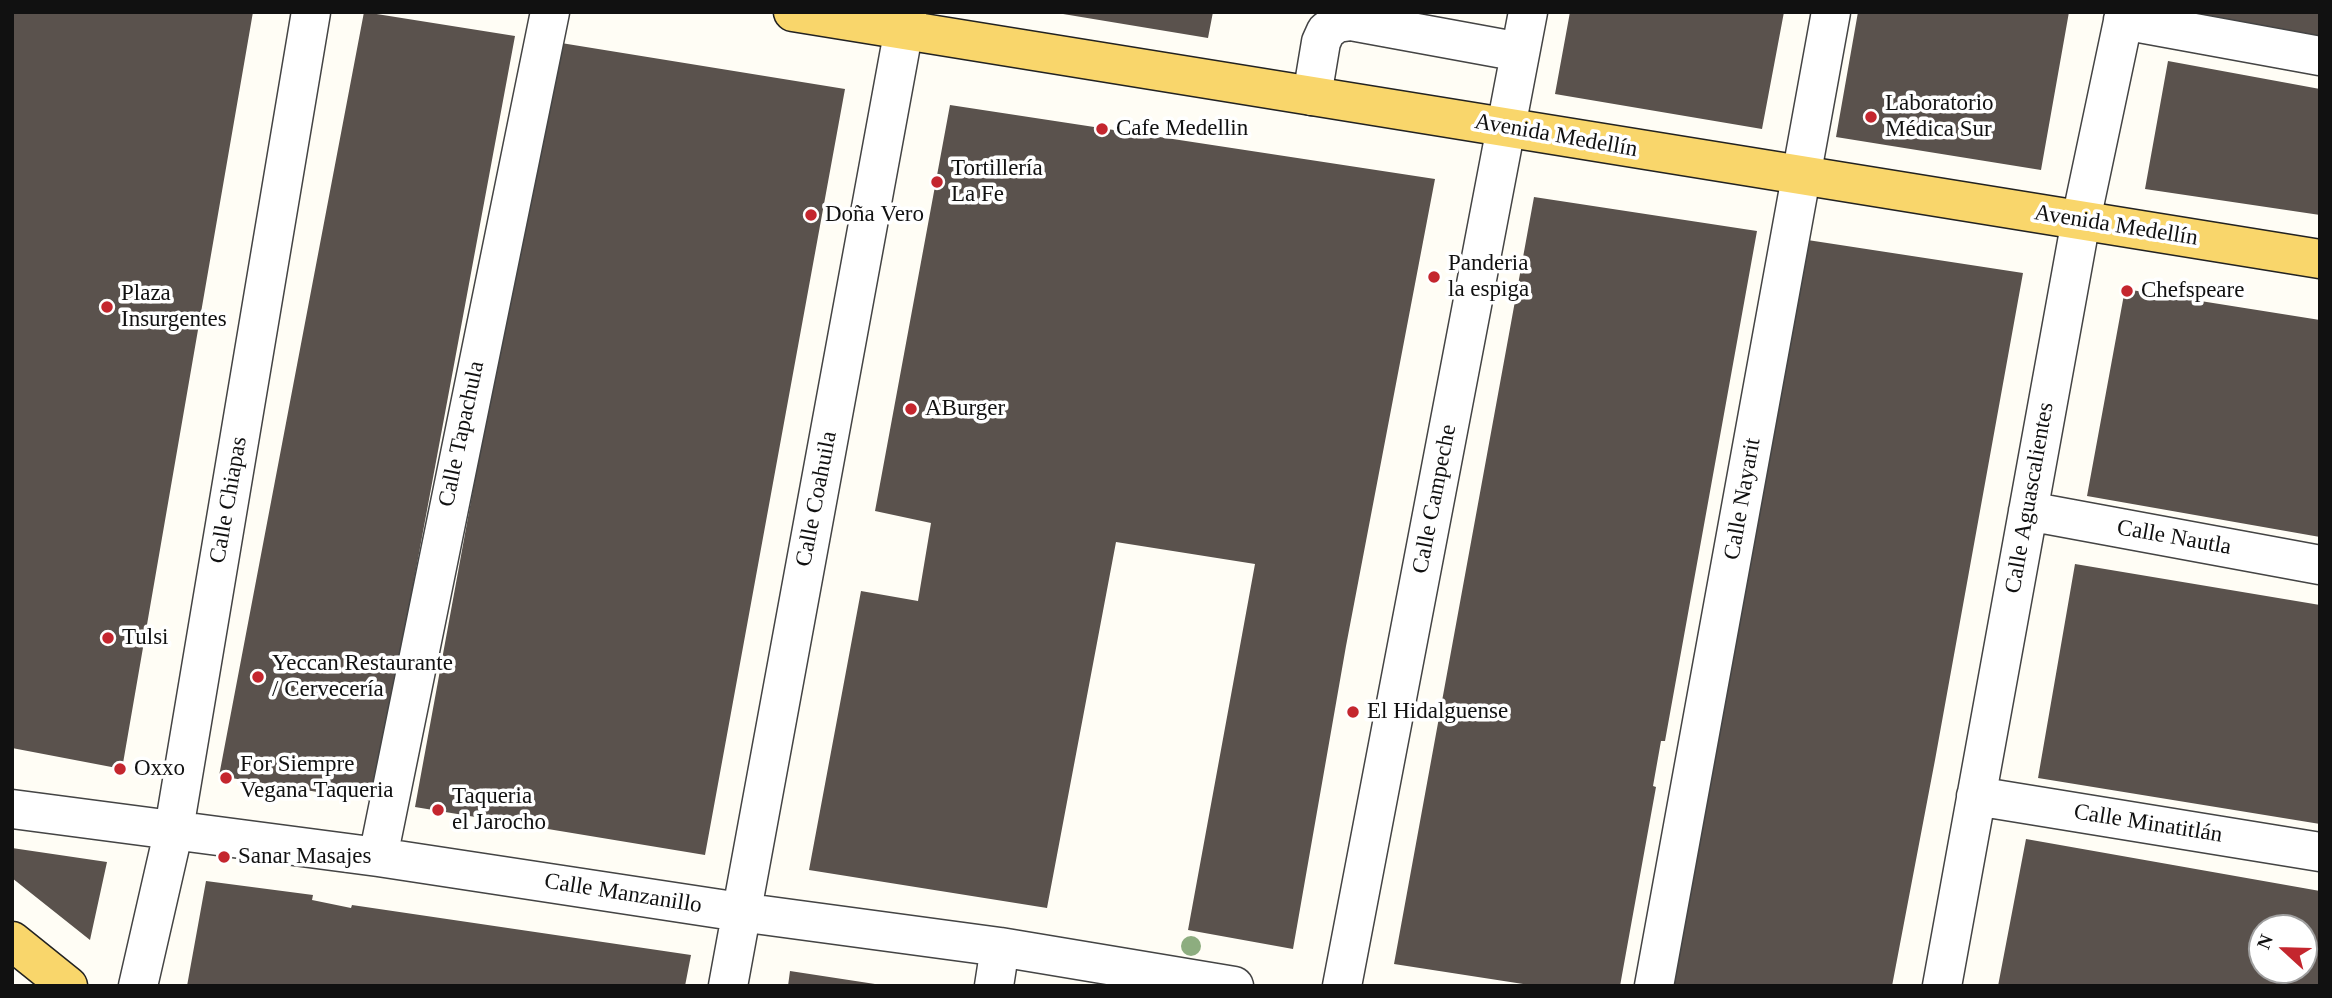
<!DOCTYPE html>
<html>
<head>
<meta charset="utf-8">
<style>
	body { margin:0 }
	#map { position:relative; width:2332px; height:998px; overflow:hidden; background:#fffdf5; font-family:"Times New Roman",serif }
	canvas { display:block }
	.frame { position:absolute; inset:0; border:14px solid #111; pointer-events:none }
	.north { position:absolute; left:2248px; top:914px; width:70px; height:70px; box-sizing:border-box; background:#fff; border:2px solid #a0a0a0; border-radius:50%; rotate:292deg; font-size:19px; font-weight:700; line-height:28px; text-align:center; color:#111 }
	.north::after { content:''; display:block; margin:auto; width:24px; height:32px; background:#c4262e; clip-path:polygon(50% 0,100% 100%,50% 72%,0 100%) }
</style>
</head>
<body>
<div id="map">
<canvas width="2332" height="998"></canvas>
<div class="frame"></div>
<div class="north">N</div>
</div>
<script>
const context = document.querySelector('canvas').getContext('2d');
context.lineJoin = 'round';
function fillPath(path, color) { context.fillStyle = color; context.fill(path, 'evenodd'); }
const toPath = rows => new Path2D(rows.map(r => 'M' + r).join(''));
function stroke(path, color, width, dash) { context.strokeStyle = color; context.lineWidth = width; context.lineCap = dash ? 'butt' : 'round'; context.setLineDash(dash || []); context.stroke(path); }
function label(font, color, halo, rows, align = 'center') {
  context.font = font + ' "Times New Roman",serif'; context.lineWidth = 7; context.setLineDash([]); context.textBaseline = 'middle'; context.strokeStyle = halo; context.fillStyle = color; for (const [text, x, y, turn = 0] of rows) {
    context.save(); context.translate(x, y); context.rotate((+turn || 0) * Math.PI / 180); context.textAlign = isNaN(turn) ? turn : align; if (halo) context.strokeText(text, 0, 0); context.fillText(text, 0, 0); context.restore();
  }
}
const building = toPath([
	[12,12,253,12,122,769,12,748],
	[364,12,515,36,373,801,219,776],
	[1051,12,1213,12,1208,38],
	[1570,12,1784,12,1762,129,1555,94],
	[1858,12,2069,12,2041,170,1836,137],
	[2197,12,2320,12,2320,36,2197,14],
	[555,42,845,89,705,855,415,807],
	[2168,61,2320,89,2320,215,2145,189],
	[950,105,1435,179,1346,646,1293,949,1188,930,1255,564,1116,542,1047,908,809,870,861,591,918,601,931,523,875,511],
	[1534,197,1757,231,1665,741,1661,741,1653,786,1656,787,1620,986,1536,986,1394,964],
	[1801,239,2023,273,1935,760,1892,986,1663,986],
	[2125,289,2320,320,2320,537,2087,496],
	[2075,564,2320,605,2320,824,2038,778],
	[2026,839,2320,891,2320,986,1998,986],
	[2262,928,2304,928,2304,970,2262,970],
	[12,848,107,862,90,940,12,878],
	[206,881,313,895,312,900,351,908,352,905,691,955,685,986,187,986],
	[790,971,875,984,875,986,788,986]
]);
const minor = toPath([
	[2123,20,2320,56],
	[1312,96,1321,42,1326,31,1337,23,1351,21,1520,52],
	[2028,511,2320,565],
	[1976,796,2320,852],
	[12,809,378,857,740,912,1000,947,1234,986],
	[378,857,550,12],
	[138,986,174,829,311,12],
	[728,986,907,12],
	[994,986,1000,947],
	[1342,986,1528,12],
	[1654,986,1831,12],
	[1942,986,2081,220,2125,12]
]);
const major = toPath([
	[793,12,2320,259],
	[12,941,68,986]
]);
const trees = [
	[1191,946]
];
const markers = [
	[1871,117,7,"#c4262e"],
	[1102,129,7,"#c4262e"],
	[937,182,7,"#c4262e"],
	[811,215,7,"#c4262e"],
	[1434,277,7,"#c4262e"],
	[2127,291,7,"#c4262e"],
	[107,307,7,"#c4262e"],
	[911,409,7,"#c4262e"],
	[108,638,7,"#c4262e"],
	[258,677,7,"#c4262e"],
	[1353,712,7,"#c4262e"],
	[120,769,7,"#c4262e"],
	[226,778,7,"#c4262e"],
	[438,810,7,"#c4262e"],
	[224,857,7,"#c4262e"]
];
const poiNames = [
	["Laboratorio",1885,104],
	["Médica Sur",1885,130],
	["Cafe Medellin",1116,129],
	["Tortillería",951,169],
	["La Fe",951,195],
	["Doña Vero",825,215],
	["Panderia",1448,264],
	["la espiga",1448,290],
	["Chefspeare",2141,291],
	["Plaza",121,294],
	["Insurgentes",121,320],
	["ABurger",925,409],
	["Tulsi",122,638],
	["Yeccan Restaurante",272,664],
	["/ Cervecería",272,690],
	["El Hidalguense",1367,712],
	["For Siempre",240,765],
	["Vegana Taqueria",240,791],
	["Oxxo",134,769],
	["Taqueria",452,797],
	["el Jarocho",452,823],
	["Sanar Masajes",238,857]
];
const streetNames = [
	["Avenida Medellín",1556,136,10],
	["Avenida Medellín",2116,226,9],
	["Calle Tapachula",462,434,-78],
	["Calle Aguascalientes",2030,498,-80],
	["Calle Coahuila",817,499,-79],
	["Calle Campeche",1435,499,-79],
	["Calle Nayarit",1743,499,-80],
	["Calle Chiapas",229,500,-80],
	["Calle Nautla",2174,538,10],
	["Calle Minatitlán",2148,824,9],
	["Calle Manzanillo",623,894,9]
];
fillPath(building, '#5a524d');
stroke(minor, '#444', 41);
stroke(major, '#222', 41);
stroke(minor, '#fff', 38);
stroke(major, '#f9d66b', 38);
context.fillStyle = '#8dad7f';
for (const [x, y] of trees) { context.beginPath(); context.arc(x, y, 10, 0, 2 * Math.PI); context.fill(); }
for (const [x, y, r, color] of markers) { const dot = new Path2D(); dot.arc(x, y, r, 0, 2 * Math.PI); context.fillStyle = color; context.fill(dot); stroke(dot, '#fff', 2.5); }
label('23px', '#111', '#fff', poiNames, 'left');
label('23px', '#111', '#fff', streetNames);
</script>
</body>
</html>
